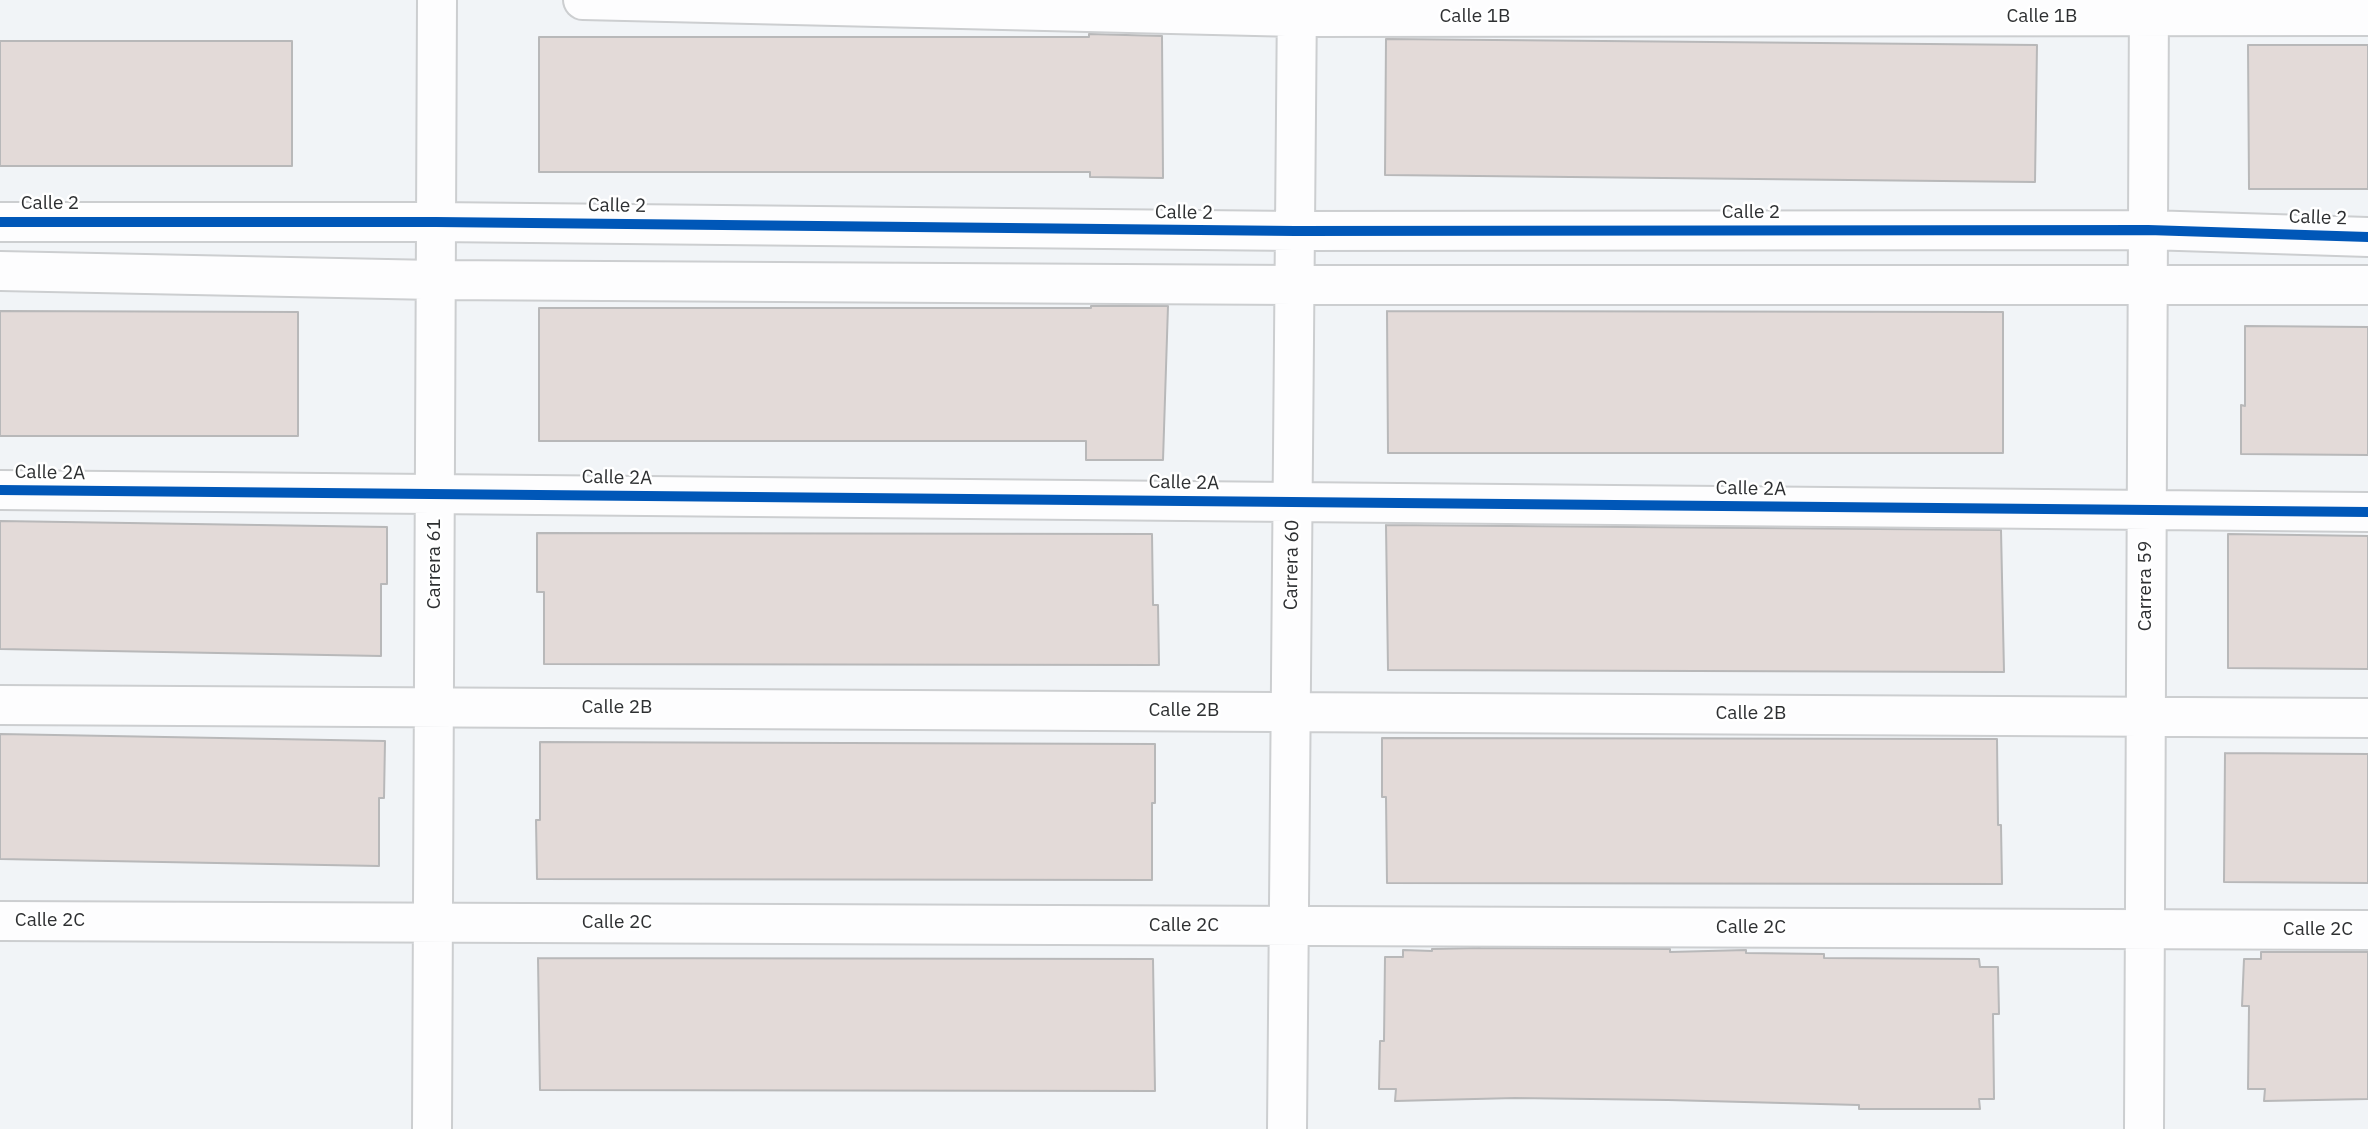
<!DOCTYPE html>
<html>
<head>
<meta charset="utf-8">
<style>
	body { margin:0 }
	canvas { display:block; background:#f1f4f7 }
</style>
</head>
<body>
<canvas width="2368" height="1129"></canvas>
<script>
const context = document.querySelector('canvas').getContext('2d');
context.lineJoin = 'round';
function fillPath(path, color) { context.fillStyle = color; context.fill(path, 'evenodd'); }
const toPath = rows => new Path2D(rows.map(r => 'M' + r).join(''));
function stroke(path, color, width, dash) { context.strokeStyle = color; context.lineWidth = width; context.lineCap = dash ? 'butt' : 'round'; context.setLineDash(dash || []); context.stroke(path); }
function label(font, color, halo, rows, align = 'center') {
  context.font = font + ' "IBM Plex Sans",sans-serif'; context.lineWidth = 5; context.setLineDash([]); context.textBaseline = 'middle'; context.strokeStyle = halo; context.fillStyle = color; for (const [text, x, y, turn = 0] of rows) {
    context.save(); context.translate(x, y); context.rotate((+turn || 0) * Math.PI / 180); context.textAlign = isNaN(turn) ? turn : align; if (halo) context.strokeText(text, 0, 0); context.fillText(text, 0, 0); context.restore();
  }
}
const building = toPath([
	[1089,34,1162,36,1163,178,1090,177,1090,172,539,172,539,37,1089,37,1089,34],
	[1386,39,2037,45,2035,182,1385,175,1386,39],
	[0,41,292,41,292,166,0,166,0,41],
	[2248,45,2368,45,2368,189,2249,189,2248,45],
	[1091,306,1168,306,1163,460,1086,460,1086,441,539,441,539,308,1091,308,1091,306],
	[0,311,298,312,298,436,0,436,0,311],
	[1387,311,2003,312,2003,453,1388,453,1387,311],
	[2245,326,2368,327,2368,455,2241,454,2241,405,2245,406,2245,326],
	[0,521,387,527,387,584,381,584,381,656,0,649,0,521],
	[1386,525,2001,530,2004,672,1388,670,1386,525],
	[537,533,1152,534,1153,605,1158,605,1159,665,544,664,544,592,537,592,537,533],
	[2228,534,2368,536,2368,669,2228,668,2228,534],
	[0,734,385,741,384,798,379,798,379,866,0,859,0,734],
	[1382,738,1997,739,1998,825,2001,825,2002,884,1387,883,1386,797,1382,797,1382,738],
	[540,742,1155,744,1155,803,1152,803,1152,880,537,879,536,820,540,820,540,742],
	[2225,753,2368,754,2368,883,2224,882,2225,753],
	[1480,948,1670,949,1670,952,1746,950,1746,953,1824,954,1824,958,1979,959,1980,967,1998,967,1999,1014,1993,1014,1994,1099,1979,1099,1980,1109,1859,1109,1859,1105,1668,1100,1515,1098,1395,1101,1396,1089,1379,1089,1380,1041,1384,1041,1385,957,1403,957,1403,950,1432,951,1432,949,1480,948],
	[2261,952,2368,952,2368,1099,2264,1101,2265,1089,2248,1089,2249,1006,2242,1006,2244,959,2261,959,2261,952],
	[538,958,1153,959,1155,1091,540,1090,538,958]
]);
const street = toPath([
	[583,0,1297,17,2368,16],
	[0,222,436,222,1295,231,2148,230,2368,237],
	[0,271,435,280,1294,285,2368,285],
	[0,490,2368,512],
	[0,705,2368,718],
	[0,921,2368,930],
	[432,1129,437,0],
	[1287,1129,1297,0],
	[2144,1129,2149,0]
]);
const cycleway = toPath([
	[0,222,436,222,1295,231,2148,230,2368,237],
	[0,490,2368,512]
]);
const streetNames = [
	["Calle 1B",1475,17],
	["Calle 1B",2042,17],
	["Calle 2",50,204],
	["Calle 2",617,206,1],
	["Calle 2",1184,213,1],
	["Calle 2",1751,213],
	["Calle 2",2318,218,2],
	["Calle 2A",50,473,1],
	["Calle 2A",617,478,1],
	["Calle 2A",1184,483,1],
	["Calle 2A",1751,489,1],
	["Carrera 61",435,564,-90],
	["Carrera 60",1292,565,-89],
	["Carrera 59",2146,586,-90],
	["Calle 2B",617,708],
	["Calle 2B",1184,711],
	["Calle 2B",1751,714],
	["Calle 2C",50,921],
	["Calle 2C",617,923],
	["Calle 2C",1184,926],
	["Calle 2C",1751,928],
	["Calle 2C",2318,930]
];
fillPath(building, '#e3dad8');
stroke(building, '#b8b8b9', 2);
stroke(street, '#ccced0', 42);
stroke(street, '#fdfdfe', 38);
stroke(cycleway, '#0057b8', 10);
label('19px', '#2e3032', '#fff', streetNames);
</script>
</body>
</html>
